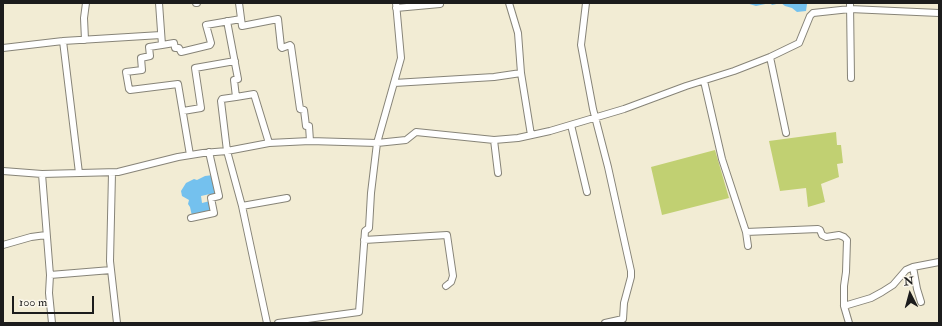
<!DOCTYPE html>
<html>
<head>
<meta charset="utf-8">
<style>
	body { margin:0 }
	#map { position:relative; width:942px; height:326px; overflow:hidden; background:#f2ecd4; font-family:"IM FELL Double Pica",serif }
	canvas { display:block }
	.frame { position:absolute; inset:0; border:4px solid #1c1c1c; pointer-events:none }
	.north { position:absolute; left:890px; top:274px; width:40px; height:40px; -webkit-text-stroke:3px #fbf7ec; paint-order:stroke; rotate:354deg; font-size:11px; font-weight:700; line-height:16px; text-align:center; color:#1c1c1c }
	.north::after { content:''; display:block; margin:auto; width:14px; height:18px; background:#1c1c1c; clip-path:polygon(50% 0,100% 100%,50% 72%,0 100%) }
	.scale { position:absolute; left:12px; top:296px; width:82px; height:18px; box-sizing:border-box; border:2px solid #1c1c1c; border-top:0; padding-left:5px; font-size:12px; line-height:14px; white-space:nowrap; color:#1c1c1c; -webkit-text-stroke:3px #fbf7ec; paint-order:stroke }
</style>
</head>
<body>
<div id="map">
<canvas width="942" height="326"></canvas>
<div class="frame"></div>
<div class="north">N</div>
<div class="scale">100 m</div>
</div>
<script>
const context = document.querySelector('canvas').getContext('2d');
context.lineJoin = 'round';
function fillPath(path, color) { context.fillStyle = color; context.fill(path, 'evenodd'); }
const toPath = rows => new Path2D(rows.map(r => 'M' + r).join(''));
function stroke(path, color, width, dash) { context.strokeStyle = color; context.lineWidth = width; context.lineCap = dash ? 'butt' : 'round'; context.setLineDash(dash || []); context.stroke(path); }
const green = toPath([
	[836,132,837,145,841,145,843,163,837,164,839,177,821,184,825,202,808,207,806,188,780,191,769,141],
	[715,150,729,198,662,215,651,167]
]);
const water = toPath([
	[746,3,807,3,807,4,806,11,797,12,792,8,785,6,781,3,772,5,770,3,756,6],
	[213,175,217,195,212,196,210,194,201,196,202,203,210,201,212,212,192,216,190,207,188,204,189,200,182,196,181,191,186,183,194,179,197,180,205,176]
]);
const minor = toPath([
	[159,3,162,45,149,47,150,56,141,58,142,70,126,72,129,89,130,90,178,84,190,155],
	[196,3,197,3],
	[239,3,242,26,278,19,281,47,282,48,290,45,291,46,300,109,304,110,306,126,309,126,310,141],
	[509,3,518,33,521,73],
	[586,3,581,45,593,109,608,167,631,271,631,277,624,303,623,319,605,323],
	[850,3,851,78],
	[396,8,440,4],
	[227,21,238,79,234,80,236,97,222,99,221,101,227,151,242,206,287,198],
	[85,40,84,18,86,3],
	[63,41,79,173],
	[162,45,174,43,175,48,179,48,181,52,210,45,211,43,206,25,241,19],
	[3,48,63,41,161,35],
	[770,57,786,133],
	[704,81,722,159,746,232,748,246],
	[394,83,494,77,521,73,531,135],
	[236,97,254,94,269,143],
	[183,111,201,108,195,68,235,61],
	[571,125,587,192],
	[494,140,498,173],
	[3,171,42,174,118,172,178,157,203,153,227,151,269,143,310,141,377,143,406,140,416,132,494,140,518,138,550,131,624,109,686,86,734,71,770,57,799,43,810,16,813,13,850,9,939,13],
	[112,173,110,261,117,323],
	[42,174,50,275],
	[242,206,267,323],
	[191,218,214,213,211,198,219,196,209,152],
	[746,232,818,229,820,230,822,235,826,237,839,235,844,237,847,240,846,272,844,286,844,306],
	[364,240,447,235,453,276,451,282,446,286],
	[3,245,31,237,46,235],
	[913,267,917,289,921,302],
	[52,323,49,293,50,275,111,270],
	[278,323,359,312,365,231,369,228,371,193,377,143,401,58,396,3],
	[849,323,844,306,871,298,882,292,893,285,906,270,913,267,939,262]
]);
fillPath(green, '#c1d072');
fillPath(water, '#74c1ee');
stroke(minor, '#878478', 8);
stroke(minor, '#fff', 6);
</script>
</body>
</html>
